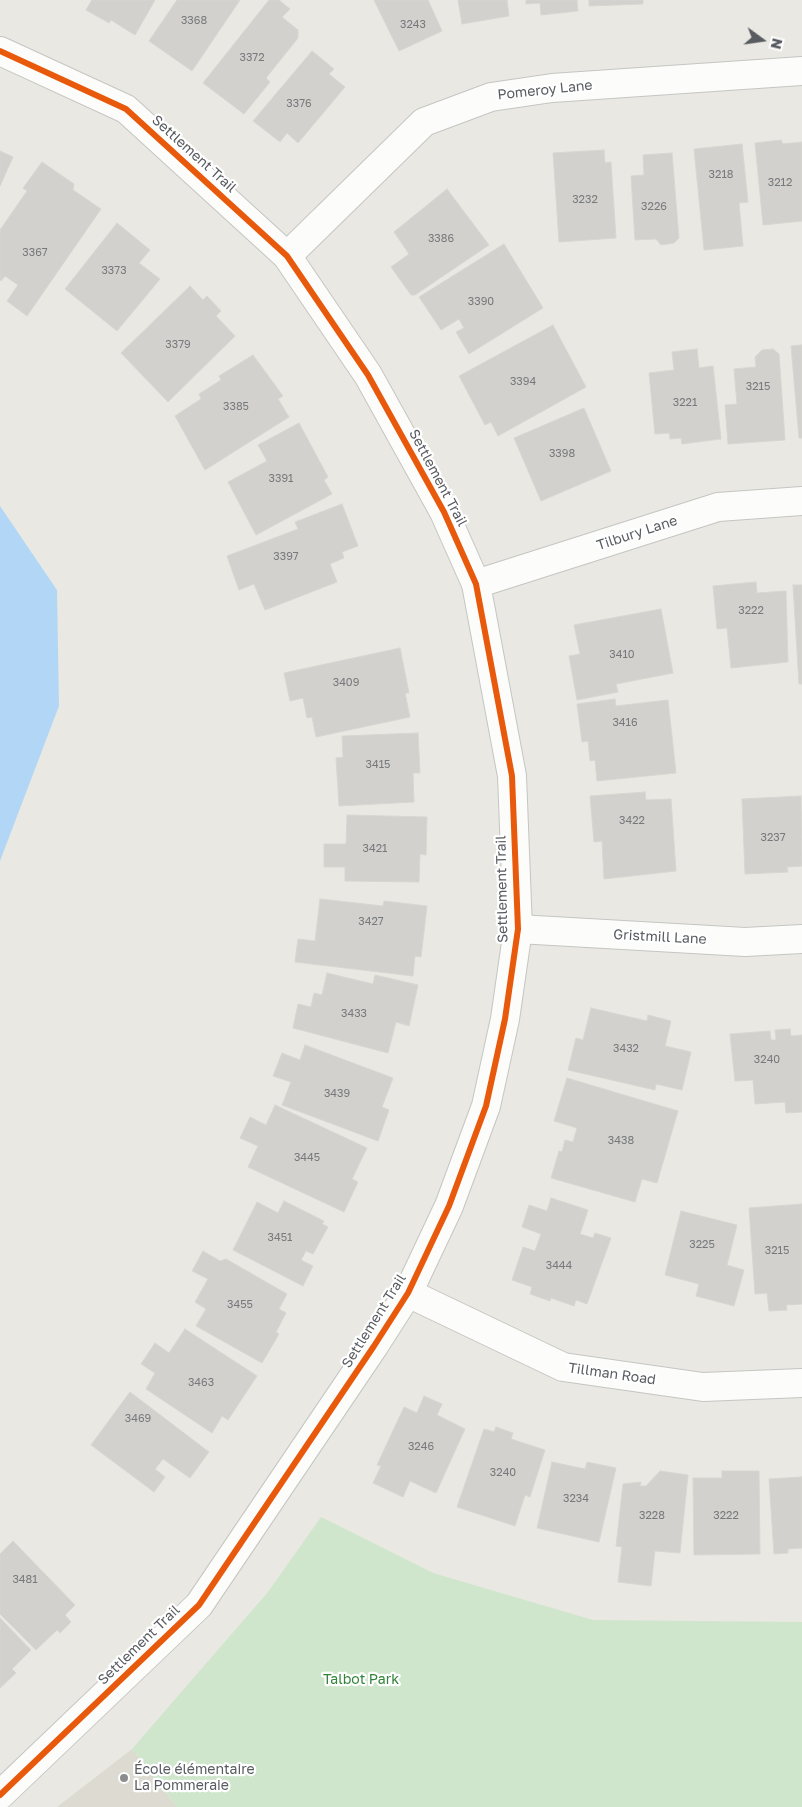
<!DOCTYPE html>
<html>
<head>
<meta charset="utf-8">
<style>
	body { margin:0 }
	#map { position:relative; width:802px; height:1807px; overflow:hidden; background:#e9e8e2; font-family:"Golos Text",sans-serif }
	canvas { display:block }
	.north { position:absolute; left:737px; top:15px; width:50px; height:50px; -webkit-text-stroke:4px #fff; paint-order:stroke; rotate:104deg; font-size:14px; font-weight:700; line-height:20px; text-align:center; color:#585b60 }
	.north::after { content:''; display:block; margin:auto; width:18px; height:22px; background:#585b60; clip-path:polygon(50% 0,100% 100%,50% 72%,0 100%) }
</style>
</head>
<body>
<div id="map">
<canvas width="802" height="1807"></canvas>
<div class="north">N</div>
</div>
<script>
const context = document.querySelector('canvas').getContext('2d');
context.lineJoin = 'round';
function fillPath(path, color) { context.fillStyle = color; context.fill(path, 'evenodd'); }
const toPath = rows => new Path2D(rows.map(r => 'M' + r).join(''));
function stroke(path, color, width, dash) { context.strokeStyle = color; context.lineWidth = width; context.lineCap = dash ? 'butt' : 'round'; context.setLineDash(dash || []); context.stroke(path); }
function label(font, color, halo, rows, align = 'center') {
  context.font = font + ' "Golos Text",sans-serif'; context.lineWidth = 4.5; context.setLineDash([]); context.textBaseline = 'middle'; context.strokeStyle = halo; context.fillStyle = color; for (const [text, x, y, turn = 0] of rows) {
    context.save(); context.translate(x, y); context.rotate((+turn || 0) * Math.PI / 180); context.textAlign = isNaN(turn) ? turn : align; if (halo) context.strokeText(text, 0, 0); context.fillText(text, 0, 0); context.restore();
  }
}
const education = toPath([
	[132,1749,177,1807,57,1807]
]);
const green = toPath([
	[321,1517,433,1573,593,1620,802,1622,802,1807,177,1807,132,1749,268,1592]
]);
const water = toPath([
	[0,506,57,590,59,706,0,861]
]);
const building = toPath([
	[92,0,155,0,135,35,111,20,109,23,86,10,92,0],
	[177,0,240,0,192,71,149,41,177,0],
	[269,0,279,0,290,9,282,17,298,30,298,38,266,78,270,82,244,114,203,83,269,0],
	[374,0,428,0,442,31,399,51,374,0],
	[458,0,507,0,509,16,462,24,458,0],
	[526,0,577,0,578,11,541,15,540,3,526,4,526,0],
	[589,0,643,0,643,4,589,6,589,0],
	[312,51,334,69,329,74,345,87,298,143,287,133,280,142,253,121,312,51],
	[781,140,783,144,802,142,802,221,763,225,755,143,781,140],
	[742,144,748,202,739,203,743,246,704,250,694,149,742,144],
	[604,150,605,163,611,162,616,238,559,242,553,153,604,150],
	[0,151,13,157,0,186,0,151],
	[672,153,679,238,674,243,661,245,656,239,635,240,631,176,644,175,643,155,672,153],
	[42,162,74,184,73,190,101,209,27,316,7,301,18,285,5,276,1,281,0,280,0,230,27,191,23,188,42,162],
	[447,189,489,245,415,295,411,295,391,267,409,254,394,232,447,189],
	[117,223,150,250,139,263,160,279,117,331,65,289,117,223],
	[504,244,543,308,469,354,456,332,464,328,459,319,441,330,419,297,504,244],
	[190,286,203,300,207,296,221,311,216,316,235,336,168,402,121,353,190,286],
	[553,325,586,387,498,436,491,422,485,425,459,376,553,325],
	[802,345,802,438,799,438,791,346,802,345],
	[697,349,699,368,713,366,721,439,682,444,681,438,670,439,669,433,655,434,649,373,674,370,672,352,697,349],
	[773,349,779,354,785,440,728,444,725,405,737,404,734,369,756,367,755,357,762,350,773,349],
	[253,355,283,396,278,399,289,417,205,470,175,416,201,399,199,394,221,380,219,376,253,355],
	[584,408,611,471,541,501,514,438,584,408],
	[299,423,328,477,324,480,332,494,256,535,228,482,267,461,258,445,299,423],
	[342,504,358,546,342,552,344,558,330,564,337,582,265,610,254,584,239,590,227,556,298,529,295,522,342,504],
	[756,582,757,593,786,591,788,662,731,668,727,628,717,629,713,586,756,582],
	[793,585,802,585,802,684,799,684,793,585],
	[661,609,673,673,616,684,618,692,577,700,569,656,580,654,574,625,661,609],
	[400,648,409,693,405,693,410,717,316,737,312,717,307,718,303,698,290,701,284,673,400,648],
	[615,699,616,706,668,700,676,773,597,781,595,760,590,761,588,741,582,742,577,704,615,699],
	[418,733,420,773,413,773,414,802,339,806,336,758,343,757,342,736,418,733],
	[645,792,646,800,671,799,676,871,604,879,602,841,594,842,590,796,645,792],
	[801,796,802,866,787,867,788,872,745,874,742,799,801,796],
	[347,815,427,817,426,855,420,854,419,882,345,881,345,867,324,867,324,844,346,844,347,815],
	[320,899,383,906,384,901,427,906,421,957,415,956,413,976,295,962,298,939,315,941,320,899],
	[327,973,373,984,375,975,418,985,409,1026,396,1022,388,1053,293,1028,298,1004,311,1007,314,993,322,995,327,973],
	[591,1008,647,1021,648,1015,671,1021,665,1046,691,1052,682,1090,656,1084,655,1090,568,1070,576,1038,583,1040,591,1008],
	[790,1029,791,1036,802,1035,802,1112,786,1113,785,1102,755,1104,753,1080,735,1081,730,1034,770,1031,771,1040,776,1040,775,1030,790,1029],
	[305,1045,393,1078,382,1107,389,1110,378,1141,282,1105,291,1082,273,1076,282,1053,300,1060,305,1045],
	[567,1078,678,1111,657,1183,642,1179,635,1202,551,1178,559,1151,562,1152,565,1140,573,1142,577,1128,554,1121,567,1078],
	[275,1105,367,1148,352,1179,358,1182,344,1212,248,1167,258,1146,240,1138,250,1117,266,1125,275,1105],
	[551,1198,588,1210,580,1234,593,1238,595,1233,611,1238,587,1304,576,1300,574,1306,551,1298,550,1301,530,1294,532,1287,512,1280,523,1247,535,1251,541,1234,522,1227,529,1205,547,1211,551,1198],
	[284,1201,324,1221,322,1224,328,1227,313,1254,306,1251,301,1260,313,1266,303,1286,233,1250,257,1202,278,1213,284,1201],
	[802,1204,802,1304,786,1305,787,1310,769,1311,767,1293,755,1294,749,1208,802,1204],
	[681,1211,737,1225,727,1265,744,1270,734,1306,696,1296,699,1284,665,1275,681,1211],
	[203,1251,220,1261,226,1259,287,1294,279,1309,286,1313,276,1332,279,1334,262,1363,196,1326,206,1309,195,1302,208,1279,192,1271,203,1251],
	[185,1329,257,1376,228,1420,222,1416,212,1433,146,1389,155,1373,141,1364,155,1343,169,1353,185,1329],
	[130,1392,209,1452,190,1478,163,1459,155,1469,165,1477,154,1492,91,1445,130,1392],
	[424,1396,442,1404,437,1415,465,1429,436,1493,410,1481,403,1497,373,1483,381,1466,377,1465,404,1407,417,1413,424,1396],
	[496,1427,513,1433,511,1439,545,1450,530,1497,525,1495,515,1526,457,1507,484,1429,494,1432,496,1427],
	[552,1462,585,1469,587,1462,616,1468,599,1542,537,1528,552,1462],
	[660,1471,688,1475,680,1553,655,1551,651,1586,618,1582,622,1547,616,1546,623,1484,641,1482,640,1486,646,1486,660,1471],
	[722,1471,759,1471,760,1554,694,1555,693,1478,722,1478,722,1471],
	[802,1477,802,1548,788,1549,788,1553,774,1554,769,1479,802,1477],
	[13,1541,75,1605,65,1615,71,1622,60,1633,57,1630,36,1650,0,1614,0,1554,13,1541],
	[0,1618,31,1650,12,1669,16,1673,0,1688,0,1618]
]);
const minor = toPath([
	[287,256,424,122,491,97,552,88,802,71],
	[476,584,718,507,802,501],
	[518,929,745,942,802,939],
	[408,1293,563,1367,703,1387,802,1383]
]);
const tertiary = toPath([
	[0,51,126,109,287,256,368,375,444,512,476,584,512,776,518,929,505,1019,486,1106,449,1206,408,1293,374,1346,199,1605,0,1795]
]);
const cycleway = toPath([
	[0,51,126,109,287,256,368,375,444,512,476,584,512,776,518,929,505,1019,486,1106,449,1206,408,1293,374,1346,199,1605,0,1795]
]);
const markers = [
	[124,1778,5,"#8b8c8e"]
];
const numberNames = [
	["3368",194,21],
	["3243",413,25],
	["3372",252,58],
	["3376",299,104],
	["3218",721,175],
	["3212",780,183],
	["3232",585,200],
	["3226",654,207],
	["3386",441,239],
	["3367",35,253],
	["3373",114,271],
	["3390",481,302],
	["3379",178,345],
	["3394",523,382],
	["3215",758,387],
	["3221",685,403],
	["3385",236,407],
	["3398",562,454],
	["3391",281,479],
	["3397",286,557],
	["3222",751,611],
	["3410",622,655],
	["3409",346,683],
	["3416",625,723],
	["3415",378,765],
	["3422",632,821],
	["3237",773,838],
	["3421",375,849],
	["3427",371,922],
	["3433",354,1014],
	["3432",626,1049],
	["3240",767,1060],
	["3439",337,1094],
	["3438",621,1141],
	["3445",307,1158],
	["3451",280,1238],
	["3225",702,1245],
	["3215",777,1251],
	["3444",559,1266],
	["3455",240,1305],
	["3463",201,1383],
	["3469",138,1419],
	["3246",421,1447],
	["3240",503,1473],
	["3234",576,1499],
	["3228",652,1516],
	["3222",726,1516],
	["3481",25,1580]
];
const streetNames = [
	["Pomeroy Lane",545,90,-6],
	["Settlement Trail",194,154,42],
	["Settlement Trail",438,478,62],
	["Tilbury Lane",637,533,-18],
	["Settlement Trail",502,889,-91],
	["Gristmill Lane",660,937,3],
	["Settlement Trail",374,1321,-58],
	["Tillman Road",612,1374,8],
	["Settlement Trail",139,1645,-44]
];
const parkNames = [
	["Talbot Park",361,1680]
];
const poiNames = [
	["École élémentaire",134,1770],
	["La Pommeraie",134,1786]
];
fillPath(education, '#dcdad1');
fillPath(green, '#cfe6cd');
fillPath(water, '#b2d7f6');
fillPath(building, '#d2d1cd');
stroke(building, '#d8d6d1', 1);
stroke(minor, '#c5c5c3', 30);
stroke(tertiary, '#c5c5c3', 30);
stroke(minor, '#fcfcfb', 28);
stroke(tertiary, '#fcfcfb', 28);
stroke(cycleway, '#e8590c', 6);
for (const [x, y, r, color] of markers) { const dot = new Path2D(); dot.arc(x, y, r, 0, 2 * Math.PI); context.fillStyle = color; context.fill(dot); stroke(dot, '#fff', 2); }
label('11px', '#77797c', null, numberNames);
label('14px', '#585b60', '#fff', streetNames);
label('14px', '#33843a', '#fff', parkNames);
label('14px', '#585b60', '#fff', poiNames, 'left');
</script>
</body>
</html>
